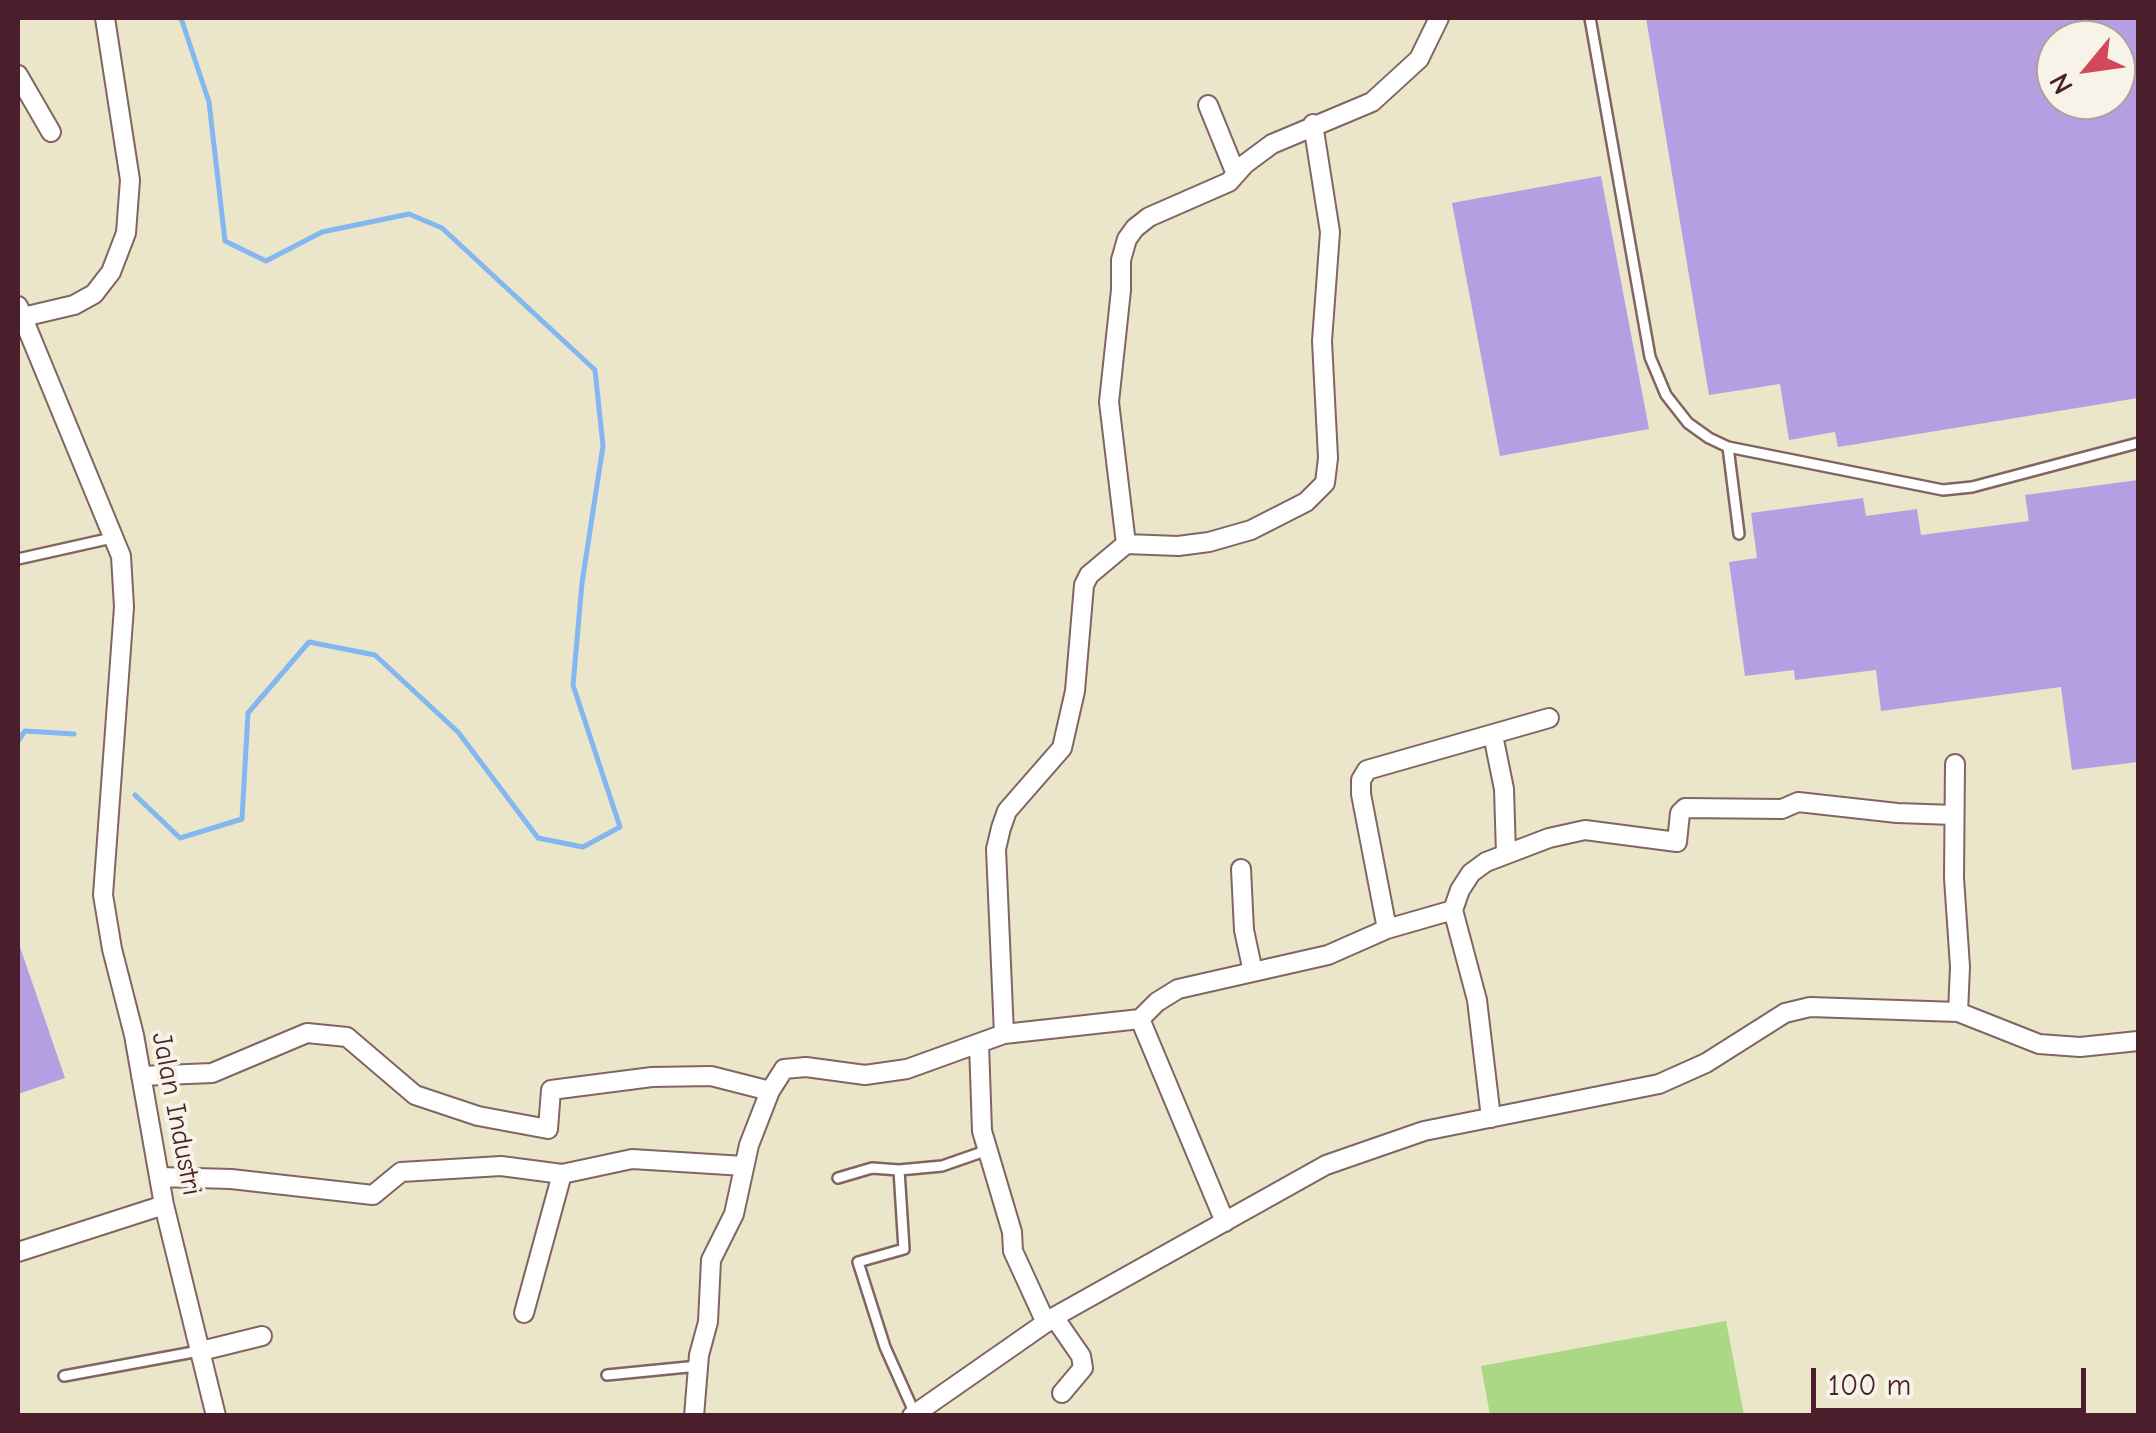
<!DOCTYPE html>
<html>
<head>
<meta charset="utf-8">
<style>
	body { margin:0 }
	#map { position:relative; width:2156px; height:1433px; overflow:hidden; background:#ebe5c9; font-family:"Comic Neue",sans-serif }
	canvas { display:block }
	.frame { position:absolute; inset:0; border:20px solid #4a1f2b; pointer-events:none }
	.north { position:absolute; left:2036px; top:20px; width:100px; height:100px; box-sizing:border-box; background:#f7f3e8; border:2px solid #b29e9c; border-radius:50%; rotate:241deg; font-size:28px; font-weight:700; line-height:40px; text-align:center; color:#4a1f2b }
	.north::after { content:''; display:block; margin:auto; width:35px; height:45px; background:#d1495b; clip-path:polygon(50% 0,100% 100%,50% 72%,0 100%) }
	.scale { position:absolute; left:1811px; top:1368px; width:275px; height:45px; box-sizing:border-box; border:5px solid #4a1f2b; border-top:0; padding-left:12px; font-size:30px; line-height:35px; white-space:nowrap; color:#4a1f2b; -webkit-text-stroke:8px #f7f3e8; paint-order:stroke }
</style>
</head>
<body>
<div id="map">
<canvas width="2156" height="1433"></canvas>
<div class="frame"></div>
<div class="north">N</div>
<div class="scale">100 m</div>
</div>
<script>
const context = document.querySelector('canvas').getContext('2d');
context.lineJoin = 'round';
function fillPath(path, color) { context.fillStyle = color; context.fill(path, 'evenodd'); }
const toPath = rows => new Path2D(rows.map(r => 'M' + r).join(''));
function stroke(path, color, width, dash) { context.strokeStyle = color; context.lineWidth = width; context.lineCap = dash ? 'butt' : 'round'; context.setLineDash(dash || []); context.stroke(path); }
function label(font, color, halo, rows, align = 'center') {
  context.font = font + ' "Comic Neue",sans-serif'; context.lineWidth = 8; context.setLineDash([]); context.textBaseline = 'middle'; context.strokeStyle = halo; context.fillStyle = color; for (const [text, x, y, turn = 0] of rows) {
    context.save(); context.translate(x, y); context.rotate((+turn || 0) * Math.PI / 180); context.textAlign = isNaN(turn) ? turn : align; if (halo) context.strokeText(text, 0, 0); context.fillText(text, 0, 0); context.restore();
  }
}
const green = toPath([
	[1726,1321,1744,1415,1490,1415,1481,1366]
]);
const stream = toPath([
	[18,741,25,731,74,734],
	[135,795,180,838,242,819,248,713,309,642,375,655,458,732,538,838,583,847,620,827,573,685,582,583,603,446,595,370,442,228,409,214,322,232,266,261,225,241,209,102,181,18]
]);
const building = toPath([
	[1646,18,2138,18,2138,398,1838,447,1835,432,1789,440,1780,384,1709,395],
	[2056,40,2116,40,2116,100,2056,100],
	[1601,176,1649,429,1500,456,1452,203],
	[2138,480,2138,762,2072,770,2061,687,1881,711,1876,670,1795,680,1794,670,1745,676,1729,562,1757,558,1751,513,1863,498,1866,516,1917,509,1921,535,2029,521,2025,495],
	[20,947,65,1078,18,1094,18,948]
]);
const lane = toPath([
	[1590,18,1650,357,1666,395,1688,423,1709,438,1728,447,1943,490,1972,487,2138,443],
	[1728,447,1739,534],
	[18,559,112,538],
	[899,1170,904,1249,858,1262,885,1347,915,1414],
	[838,1178,872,1168,899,1170,942,1166,988,1150],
	[607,1375,698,1366],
	[64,1376,199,1351]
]);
const street = toPath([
	[18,75,51,132],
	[1208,105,1236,174],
	[18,306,121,556,124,607,103,895,112,949,134,1035,164,1205,216,1416],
	[23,317,74,305,94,294,111,272,126,233,130,180,105,18],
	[1126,544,1178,546,1209,542,1251,530,1306,502,1325,483,1328,458,1322,341,1330,232,1313,124],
	[1493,735,1504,789,1506,854],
	[1955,764,1954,878,1960,967,1958,1012],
	[1241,869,1244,930,1253,972],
	[1453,910,1477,1000,1491,1118],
	[1387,929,1361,794,1361,780,1367,770,1549,718],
	[1140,1019,1157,1002,1178,989,1328,955,1387,929,1453,910,1460,890,1471,873,1486,862,1549,838,1585,830,1677,842,1680,813,1685,808,1782,809,1798,802,1897,813,1954,815],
	[1004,1034,996,849,1001,828,1007,811,1062,748,1075,691,1084,585,1089,575,1126,544,1109,402,1121,290,1121,260,1127,239,1135,228,1149,217,1229,182,1245,164,1272,144,1372,102,1419,59,1439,18],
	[979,1044,982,1131,1012,1232,1013,1251,1046,1323],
	[141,1076,212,1073,307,1033,347,1037,415,1095,478,1116,548,1129,551,1090,652,1077,711,1076,770,1091],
	[562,1174,632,1159,744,1166],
	[160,1177,231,1179,373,1195,401,1172,501,1166,562,1174,524,1313],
	[18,1252,164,1205],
	[1054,1317,1081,1356,1083,1368,1062,1393],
	[201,1351,262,1336],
	[694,1416,699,1355,708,1322,711,1260,734,1214,749,1145,770,1091,784,1069,806,1067,865,1075,907,1069,1004,1034,1140,1019,1225,1222],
	[912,1416,1054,1317,1326,1165,1424,1131,1659,1084,1706,1063,1785,1013,1810,1007,1958,1012,2039,1044,2080,1047,2138,1041]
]);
const streetNames = [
	["Jalan Industri",176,1114,79]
];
fillPath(green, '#aad885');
stroke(stream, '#82b7f0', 5);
fillPath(building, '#b69ee2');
stroke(lane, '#826462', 14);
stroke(street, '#826462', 22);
stroke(lane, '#fff', 9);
stroke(street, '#fff', 18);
label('28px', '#4a1f2b', '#f7f3e8', streetNames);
</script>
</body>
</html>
